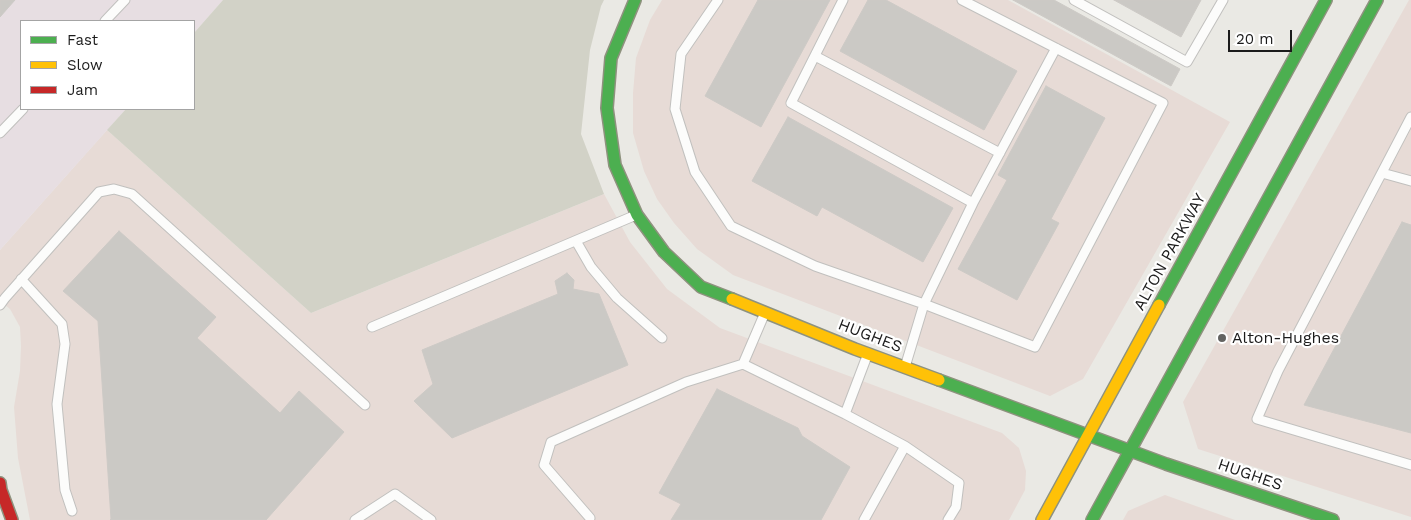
<!DOCTYPE html>
<html>
<head>
<meta charset="utf-8">
<style>
	body { margin:0 }
	#map { position:relative; width:1411px; height:520px; overflow:hidden; background:#eae9e4; font-family:"Work Sans",sans-serif }
	canvas { display:block }
	.legend { position:absolute; left:20px; top:20px; width:175px; height:90px; box-sizing:border-box; background:#fff; border:1px solid #a4a4a4; margin:0; padding:6px 9px; list-style:none; font-size:15px; color:#1b1b1b }
	.legend li { display:flex; align-items:center; gap:10px; height:25px }
	.legend b { width:25px; border:1px solid #a4a4a4 }
	.scale { position:absolute; left:1228px; top:30px; width:64px; height:22px; box-sizing:border-box; border:2px solid #1b1b1b; border-top:0; padding-left:6px; font-size:15px; line-height:18px; white-space:nowrap; color:#1b1b1b; -webkit-text-stroke:4px #fff; paint-order:stroke }
</style>
</head>
<body>
<div id="map">
<canvas width="1411" height="520"></canvas>
<ul class="legend">
<li><b style="height:6px;background:#4caf50"></b>Fast</li>
<li><b style="height:6px;background:#ffc107"></b>Slow</li>
<li><b style="height:6px;background:#c62828"></b>Jam</li>
</ul>
<div class="scale">20 m</div>
</div>
<script>
const context = document.querySelector('canvas').getContext('2d');
context.lineJoin = 'round';
function fillPath(path, color) { context.fillStyle = color; context.fill(path, 'evenodd'); }
const toPath = rows => new Path2D(rows.map(r => 'M' + r).join(''));
function stroke(path, color, width, dash) { context.strokeStyle = color; context.lineWidth = width; context.lineCap = dash ? 'butt' : 'round'; context.setLineDash(dash || []); context.stroke(path); }
function label(font, color, halo, rows, align = 'center') {
  context.font = font + ' "Work Sans",sans-serif'; context.lineWidth = 4.5; context.setLineDash([]); context.textBaseline = 'middle'; context.strokeStyle = halo; context.fillStyle = color; for (const [text, x, y, turn = 0] of rows) {
    context.save(); context.translate(x, y); context.rotate((+turn || 0) * Math.PI / 180); context.textAlign = isNaN(turn) ? turn : align; if (halo) context.strokeText(text, 0, 0); context.fillText(text, 0, 0); context.restore();
  }
}
const commercial = toPath([
	[662,0,1008,0,1230,122,1083,379,1050,396,733,275,697,249,674,223,657,199,644,171,633,133,633,93,636,58,650,20],
	[1409,0,1411,0,1411,517,1198,449,1183,402],
	[107,130,311,313,604,194,630,242,667,289,720,328,1002,433,1019,448,1026,471,1025,490,1009,520,30,520,18,458,14,407,20,371,21,346,20,327,10,309,0,301,0,250],
	[1165,495,1235,520,1123,520,1128,511]
]);
const industrial = toPath([
	[0,0,223,0,194,33,194,21,21,21,21,109,126,109,0,250]
]);
const construction = toPath([
	[223,0,604,0,601,6,590,50,581,134,604,194,311,313,107,130,126,109,194,109,194,33]
]);
const building = toPath([
	[0,0,15,0,0,17,0,0],
	[758,0,830,0,761,127,705,96,758,0],
	[868,0,886,0,1017,71,984,130,840,51,868,0],
	[1013,0,1054,0,1180,69,1171,86,1013,0],
	[1114,0,1201,0,1181,37,1114,0],
	[1046,86,1105,118,1051,219,1059,223,1017,300,958,269,1007,180,998,175,1046,86],
	[788,117,953,208,923,262,822,207,817,216,752,181,788,117],
	[1402,222,1411,225,1411,433,1304,405,1402,222],
	[119,231,216,317,197,338,280,413,299,391,344,432,266,520,110,520,111,519,98,321,63,291,119,231],
	[567,273,574,280,573,289,599,294,628,365,452,438,414,401,433,384,422,350,558,294,555,281,567,273],
	[717,389,798,428,802,436,850,467,821,520,671,520,681,504,659,493,717,389]
]);
const lane = toPath([
	[718,0,681,54,675,109,695,172,731,226,815,266,924,304,1035,347,1163,103,962,0],
	[843,0,791,103,973,203,1056,48],
	[1074,0,1187,62,1223,0],
	[105,21,125,0],
	[815,56,1000,153],
	[1411,117,1278,371,1257,419,1411,465],
	[0,133,23,109],
	[1382,173,1411,181],
	[576,241,591,267,617,298,662,338],
	[21,279,62,324,65,344,57,404,65,490,72,511],
	[0,305,5,298,99,192,114,189,132,194,365,405],
	[372,327,636,215],
	[743,364,845,414,905,446,959,483,956,507,948,520],
	[905,367,924,304,973,203],
	[845,414,867,356],
	[590,518,544,465,551,442,686,382,743,364,764,315],
	[355,520,395,494,431,520],
	[864,520,905,446]
]);
const fast = toPath([
	[635,0,611,58,607,108,615,165,637,215,664,252,701,287,732,299],
	[1159,305,1326,0],
	[939,380,1166,464,1333,520],
	[1092,520,1377,0]
]);
const slow = toPath([
	[732,299,855,349,939,380],
	[1042,520,1159,305]
]);
const jam = toPath([
	[0,483,1,490,12,520]
]);
const markers = [
	[1222,338,5,"#636361"]
];
const streetNames = [
	["ALTON PARKWAY",1170,252,-61],
	["HUGHES",870,336,21],
	["HUGHES",1250,475,19]
];
const poiNames = [
	["Alton-Hughes",1232,338]
];
fillPath(commercial, '#e7dbd6');
fillPath(industrial, '#e7dee2');
fillPath(construction, '#d2d2c7');
fillPath(building, '#cbc9c5');
stroke(building, '#cdcac6', 1);
stroke(lane, '#c1c0be', 11);
stroke(fast, '#8e927e', 14);
stroke(slow, '#8e927e', 14);
stroke(jam, '#8e927e', 14);
stroke(lane, '#fcfcfb', 9);
stroke(fast, '#4caf50', 11);
stroke(slow, '#ffc107', 11);
stroke(jam, '#c62828', 11);
for (const [x, y, r, color] of markers) { const dot = new Path2D(); dot.arc(x, y, r, 0, 2 * Math.PI); context.fillStyle = color; context.fill(dot); stroke(dot, '#fff', 2); }
label('16px', '#1b1b1b', '#fff', streetNames);
label('16px', '#1b1b1b', '#fff', poiNames, 'left');
</script>
</body>
</html>
